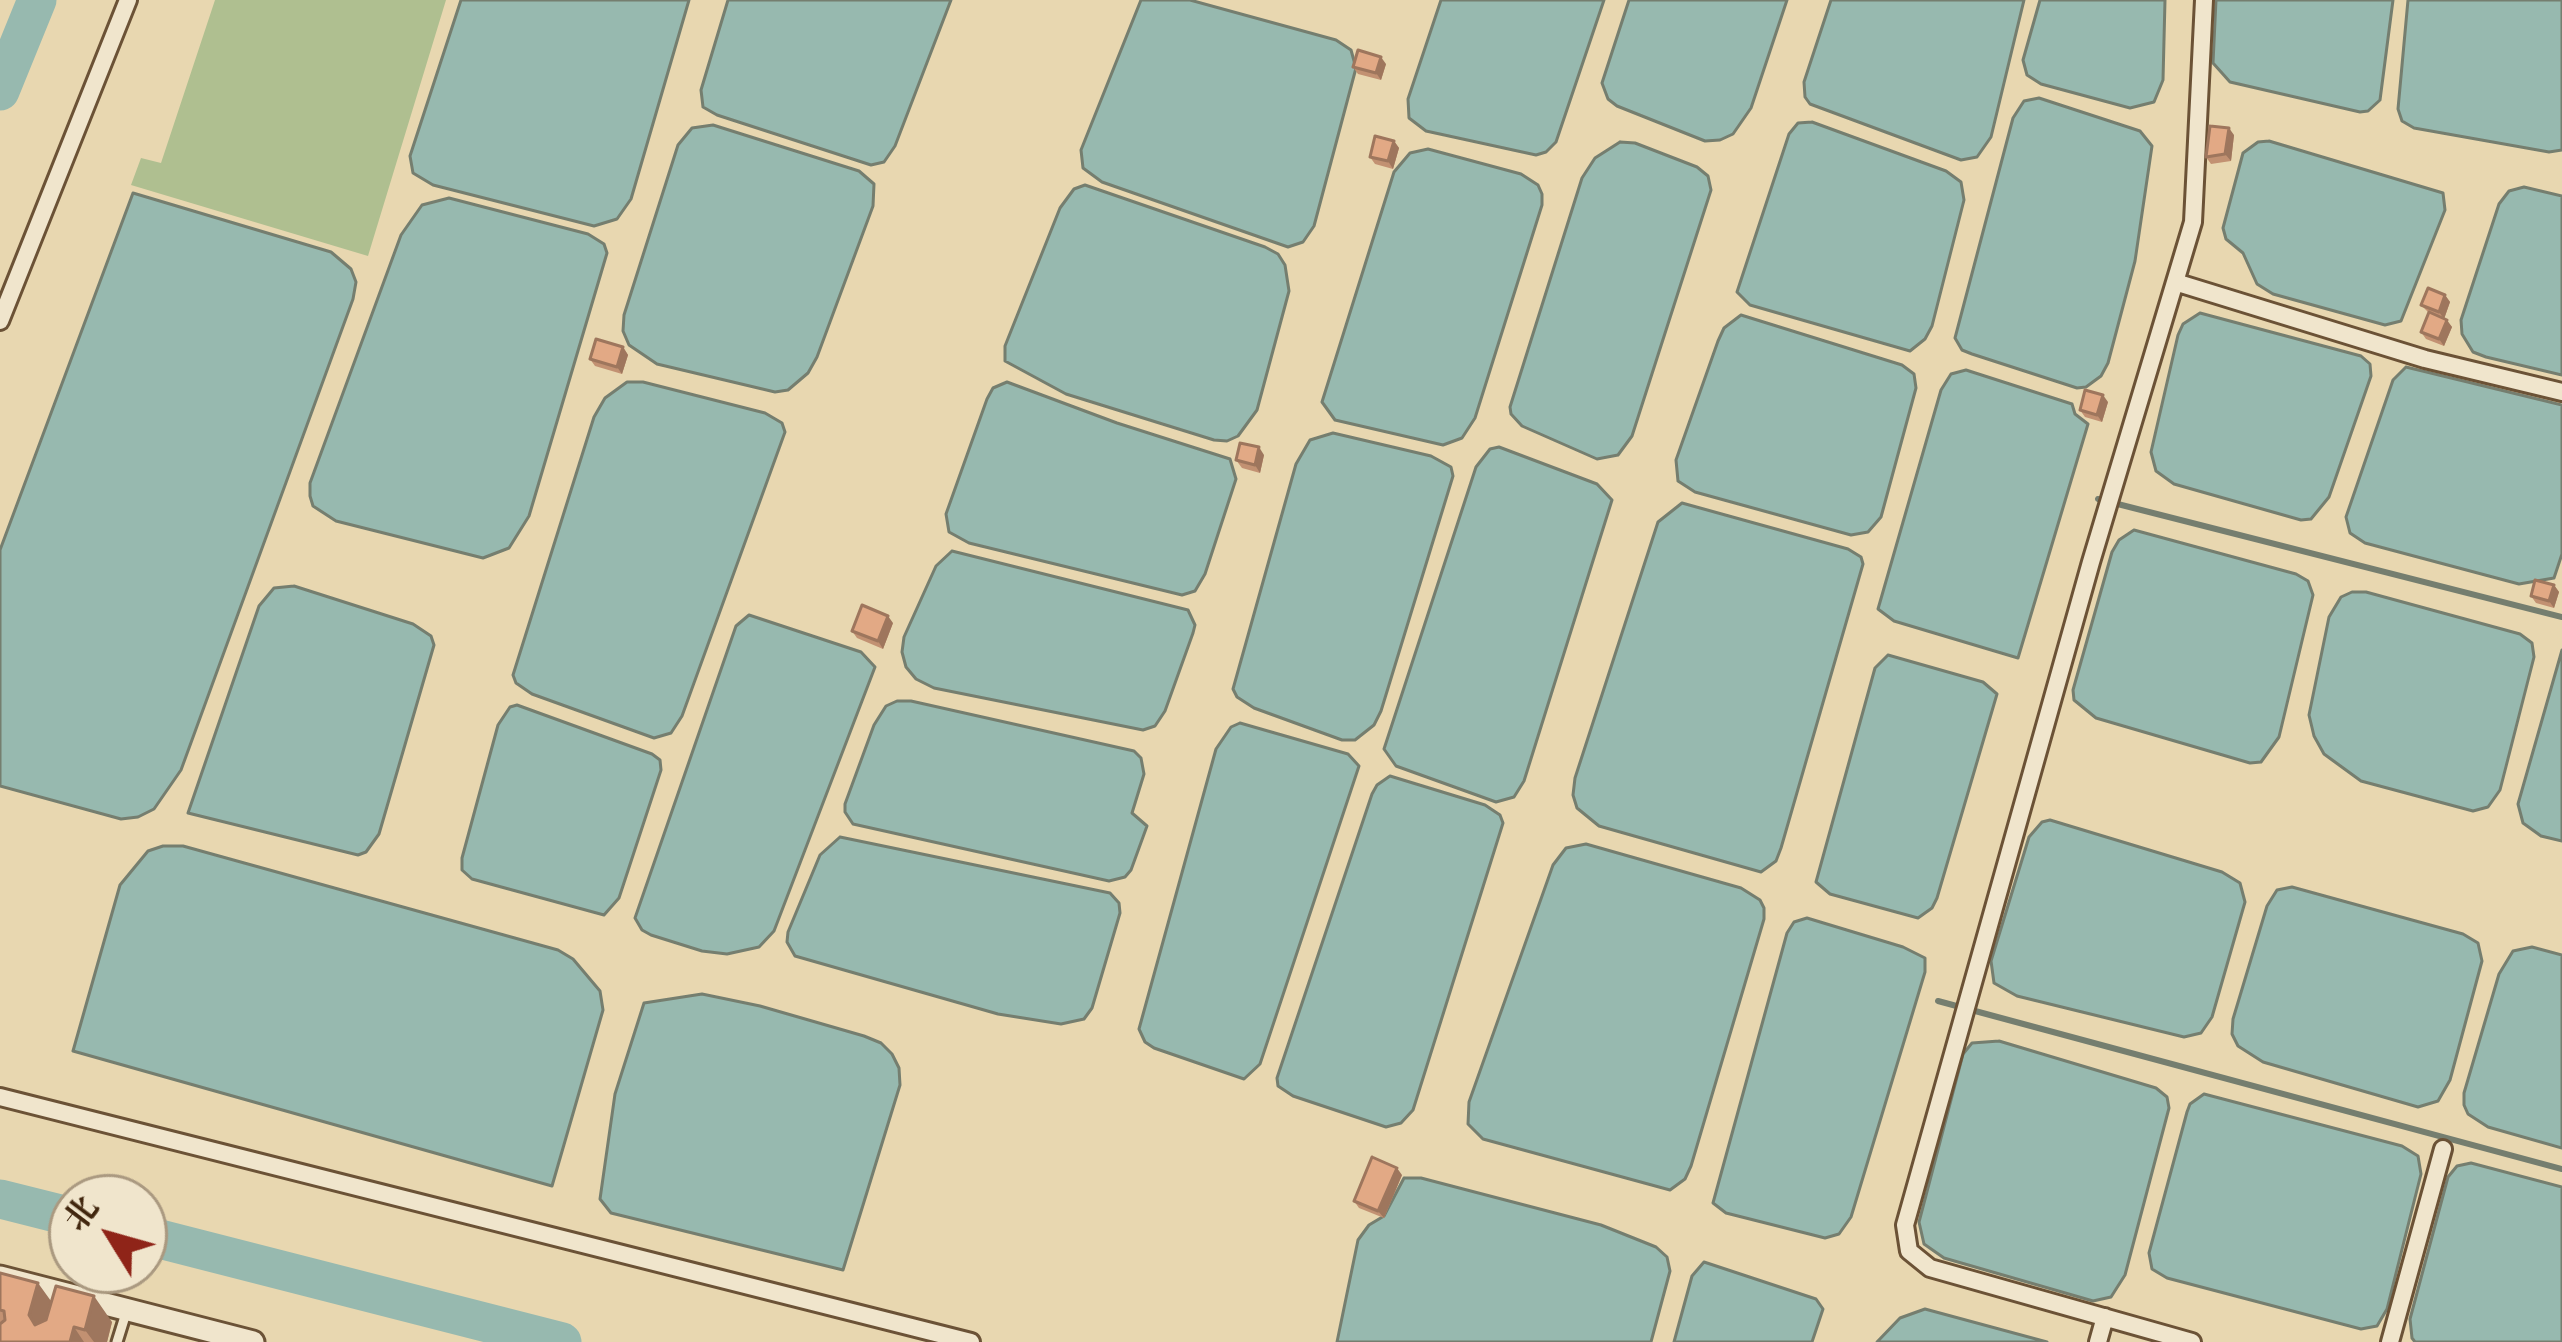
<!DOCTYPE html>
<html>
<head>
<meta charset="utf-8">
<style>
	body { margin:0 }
	#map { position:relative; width:2562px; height:1342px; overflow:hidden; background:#e8d7b0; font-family:Cardo,"Noto Serif SC",serif }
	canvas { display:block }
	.north { position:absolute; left:48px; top:1174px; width:120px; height:120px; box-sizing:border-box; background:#f0e5cc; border:3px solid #aa9980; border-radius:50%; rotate:307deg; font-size:33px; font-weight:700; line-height:48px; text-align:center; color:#41260e }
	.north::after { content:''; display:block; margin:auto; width:42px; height:54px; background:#8f2418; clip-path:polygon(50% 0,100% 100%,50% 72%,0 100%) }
</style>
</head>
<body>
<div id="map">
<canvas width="2562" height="1342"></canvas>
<div class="north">北</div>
</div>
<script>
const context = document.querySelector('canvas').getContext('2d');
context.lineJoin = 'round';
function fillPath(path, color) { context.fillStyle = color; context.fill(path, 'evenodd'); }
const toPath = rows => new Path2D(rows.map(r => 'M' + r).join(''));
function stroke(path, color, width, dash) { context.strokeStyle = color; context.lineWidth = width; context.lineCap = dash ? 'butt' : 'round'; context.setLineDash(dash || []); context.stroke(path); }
const green = toPath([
	[215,0,446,0,368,256,131,185,141,158,161,163]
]);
const water = toPath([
	[461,0,689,0,631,199,617,219,594,226,433,185,413,173,410,156,461,0],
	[728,0,951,0,895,146,884,162,871,165,717,115,703,107,701,90,728,0],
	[1141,0,1190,0,1336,40,1351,50,1356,68,1314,226,1303,242,1288,247,1102,182,1083,168,1081,150,1141,0],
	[1441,0,1604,0,1556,142,1546,152,1536,155,1426,131,1409,118,1408,99,1441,0],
	[1629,0,1787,0,1751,108,1733,134,1720,140,1705,141,1617,106,1608,99,1602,83,1629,0],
	[1831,0,2024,0,1991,137,1977,157,1961,160,1810,104,1805,97,1804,82,1831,0],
	[2040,0,2165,0,2163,80,2154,102,2130,108,2041,84,2027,75,2023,60,2040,0],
	[2216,0,2393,0,2380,100,2368,111,2360,112,2230,82,2213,63,2216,0],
	[2408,0,2562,0,2562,150,2549,152,2414,128,2402,121,2398,109,2408,0],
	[2039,98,2140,131,2152,146,2135,261,2108,363,2101,376,2086,387,2077,388,1972,354,1962,350,1955,338,2013,118,2024,101,2039,98],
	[1812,122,1946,171,1961,182,1964,200,1932,326,1925,339,1910,351,1750,305,1737,292,1789,134,1798,123,1812,122],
	[713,125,859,171,874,184,873,206,817,357,808,373,788,390,775,392,657,364,629,345,623,331,624,315,678,145,692,128,713,125],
	[2269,141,2443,193,2445,210,2401,321,2385,325,2273,294,2257,284,2243,253,2226,239,2223,228,2243,153,2258,142,2269,141],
	[1620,142,1635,143,1697,167,1708,176,1711,190,1632,436,1618,455,1597,459,1522,426,1511,414,1510,407,1582,178,1595,158,1620,142],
	[1428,149,1521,174,1538,185,1542,194,1542,205,1475,418,1462,438,1443,445,1335,420,1322,402,1394,172,1410,153,1428,149],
	[1085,185,1265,247,1278,254,1285,265,1289,291,1257,410,1238,436,1227,441,1214,440,1066,394,1005,361,1005,346,1060,208,1074,189,1085,185],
	[2524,187,2562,196,2562,375,2486,357,2473,352,2462,334,2461,320,2499,204,2509,191,2524,187],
	[133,193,331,252,351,269,356,282,353,299,181,770,154,809,138,817,121,819,0,786,0,550,133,193],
	[449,198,588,234,604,244,607,253,529,516,509,548,483,558,336,521,313,506,310,496,310,483,401,235,422,205,449,198],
	[2200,313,2361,356,2370,364,2371,376,2329,497,2311,519,2301,520,2174,484,2156,471,2151,452,2178,335,2183,324,2200,313],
	[1741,315,1902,365,1914,374,1916,388,1881,517,1868,532,1851,535,1695,492,1678,481,1676,460,1718,341,1724,328,1741,315],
	[2406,367,2562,405,2562,554,2554,578,2519,584,2365,543,2350,533,2346,517,2393,380,2406,367],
	[1966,370,2072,404,2075,414,2088,424,2018,658,1894,621,1878,609,1941,390,1951,374,1966,370],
	[627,382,643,382,765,413,782,423,785,432,682,716,671,733,654,738,532,694,516,683,513,675,594,417,605,398,627,382],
	[1007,382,1117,423,1230,459,1236,479,1205,574,1195,591,1182,595,969,543,949,532,946,514,987,399,993,388,1007,382],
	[1333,433,1431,456,1451,467,1453,476,1381,711,1374,725,1355,740,1342,740,1254,708,1237,697,1233,689,1296,464,1310,440,1333,433],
	[1499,447,1597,484,1612,500,1524,781,1514,797,1496,802,1396,766,1384,749,1476,467,1490,449,1499,447],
	[1682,503,1848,549,1861,557,1863,564,1781,848,1776,861,1761,872,1599,826,1577,808,1573,795,1575,778,1658,522,1682,503],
	[2134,530,2296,574,2308,581,2313,595,2279,737,2261,762,2250,763,2096,718,2074,700,2073,690,2112,552,2119,540,2134,530],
	[952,551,1188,610,1195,625,1193,633,1165,711,1155,726,1143,730,934,688,916,679,906,667,902,652,904,637,936,566,952,551],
	[294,586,413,624,431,636,434,645,379,834,366,852,358,855,188,813,259,606,274,588,294,586],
	[2352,592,2366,592,2520,634,2532,643,2534,657,2500,790,2488,807,2473,811,2361,781,2324,754,2314,736,2309,715,2329,617,2341,597,2352,592],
	[749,615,861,652,875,667,774,931,759,947,727,954,702,951,651,935,642,930,635,918,736,626,749,615],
	[2562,650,2562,841,2541,836,2523,823,2518,804,2562,650],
	[1888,655,1983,682,1997,694,1937,898,1932,908,1918,918,1830,894,1816,882,1875,668,1888,655],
	[897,701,911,701,1134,751,1141,758,1144,774,1132,813,1147,826,1131,870,1125,877,1109,881,853,824,845,812,845,804,874,725,886,706,897,701],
	[517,705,652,754,660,760,661,770,619,898,604,915,472,879,462,870,462,858,498,725,510,707,517,705],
	[1240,723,1348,754,1359,766,1260,1064,1244,1079,1154,1048,1145,1042,1139,1029,1216,749,1231,727,1240,723],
	[1390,776,1485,805,1500,815,1503,823,1413,1110,1401,1123,1386,1127,1293,1096,1278,1086,1277,1078,1372,794,1377,785,1390,776],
	[2050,820,2222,872,2240,883,2245,902,2212,1017,2201,1033,2184,1037,2017,996,1994,983,1991,961,2029,837,2042,822,2050,820],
	[840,837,1110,893,1119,903,1120,913,1092,1008,1084,1019,1061,1024,998,1014,795,956,787,942,788,932,820,855,840,837],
	[1586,844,1741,888,1760,900,1764,908,1764,919,1691,1166,1685,1179,1670,1190,1483,1139,1468,1124,1469,1102,1553,865,1566,848,1586,844],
	[163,846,183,846,558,950,573,959,600,991,603,1010,552,1186,73,1051,120,885,148,851,163,846],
	[2292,887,2463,934,2478,943,2482,961,2450,1080,2438,1101,2418,1107,2263,1062,2238,1046,2232,1034,2233,1019,2267,906,2277,890,2292,887],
	[1807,918,1903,947,1925,958,1925,972,1851,1217,1839,1234,1825,1238,1726,1213,1713,1203,1787,933,1794,922,1807,918],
	[2532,947,2562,955,2562,1148,2488,1127,2468,1114,2464,1105,2464,1093,2499,974,2513,951,2532,947],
	[702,994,760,1006,864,1036,881,1043,892,1054,899,1068,900,1085,843,1270,611,1213,600,1199,615,1094,644,1003,702,994],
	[1999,1041,2156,1088,2167,1097,2169,1108,2125,1275,2111,1297,2093,1301,1944,1258,1924,1244,1919,1222,1963,1054,1972,1043,1999,1041],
	[2204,1094,2402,1146,2418,1156,2421,1174,2387,1309,2377,1326,2361,1329,2167,1278,2152,1269,2149,1253,2187,1112,2190,1104,2204,1094],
	[2471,1163,2562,1187,2562,1342,2415,1342,2412,1338,2410,1319,2448,1177,2457,1166,2471,1163],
	[1404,1178,1421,1178,1601,1225,1656,1247,1667,1257,1670,1271,1651,1342,1337,1342,1358,1240,1369,1225,1384,1216,1404,1178],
	[1704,1262,1816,1299,1823,1309,1812,1342,1674,1342,1692,1276,1704,1262],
	[1925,1309,2047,1342,1877,1342,1900,1318,1925,1309]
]);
const stream = toPath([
	[2098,499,2562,617],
	[1938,1001,2562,1169]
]);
const river = toPath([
	[0,91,37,0],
	[0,1199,72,1217],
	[144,1235,562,1342]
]);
const service = toPath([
	[117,1342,126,1313]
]);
const minor = toPath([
	[2175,282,2425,359,2562,392],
	[0,321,128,0],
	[0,1097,971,1342],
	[2098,1342,2105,1317],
	[2192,1342,1930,1268,1909,1251,1905,1225,2091,562,2193,222,2204,0],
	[2390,1342,2443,1149]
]);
const tertiary = toPath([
	[0,1277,253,1342]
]);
const wall = toPath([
	[1386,64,1381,80,1358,74,1353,67],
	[2234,135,2231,161,2211,164,2206,157],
	[1394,141,1399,148,1393,169,1375,164,1370,157],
	[2445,295,2450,302,2444,319,2452,327,2444,346,2426,339,2421,332,2429,313,2421,305],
	[623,347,628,355,622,374,595,366,590,359],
	[2108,402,2102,422,2085,417,2080,410],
	[1264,455,1260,473,1242,468,1236,460],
	[2554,585,2559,592,2554,608,2536,603,2531,596],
	[893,623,883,649,857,638,852,631],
	[1402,1175,1384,1218,1359,1208,1354,1201],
	[0,1273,51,1302,112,1322,107,1342,0,1342]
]);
const shadedWall = toPath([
	[1381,57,1386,64,1381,80,1376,73],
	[2229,128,2234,135,2231,161,2225,154],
	[1394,141,1399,148,1393,169,1388,161],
	[2445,295,2450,302,2444,319,2439,312],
	[2447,320,2452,327,2444,346,2439,339],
	[623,347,628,355,622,374,617,367],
	[2103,395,2108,402,2102,422,2097,415],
	[1259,447,1264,455,1260,473,1255,465],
	[2554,585,2559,592,2554,608,2549,601],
	[888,616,893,623,883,649,878,641],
	[1397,1168,1402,1175,1384,1218,1378,1211],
	[38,1283,56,1308,47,1342,29,1315],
	[94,1296,112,1322,107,1342,94,1342,85,1330],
	[74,1327,84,1342,70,1342]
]);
const building = toPath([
	[1358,50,1381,57,1376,73,1353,67,1358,50],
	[2210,126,2229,128,2225,154,2206,157,2210,126],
	[1375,136,1394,141,1388,161,1370,157,1375,136],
	[2428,288,2445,295,2439,312,2421,305,2428,288],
	[2429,312,2447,320,2439,339,2421,332,2429,312],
	[596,339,623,347,617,367,590,359,596,339],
	[2085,390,2103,395,2097,415,2080,410,2085,390],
	[1240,443,1259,447,1255,465,1236,460,1240,443],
	[2535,580,2554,585,2549,601,2531,596,2535,580],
	[862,605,888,616,878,641,852,631,862,605],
	[1372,1157,1397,1168,1378,1211,1354,1201,1372,1157],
	[0,1273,38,1283,29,1315,35,1325,46,1320,56,1286,94,1296,85,1330,74,1327,70,1342,0,1342,0,1324,5,1320,4,1311,0,1310,0,1273]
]);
fillPath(green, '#afbf90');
fillPath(water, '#97b9af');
stroke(water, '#757e6f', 3);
stroke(stream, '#757e6f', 6);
stroke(river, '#97b9af', 39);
stroke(service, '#6b5236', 15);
stroke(minor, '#6b5236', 22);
stroke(tertiary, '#6b5236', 27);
stroke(service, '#f0e5cc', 9);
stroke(minor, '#f0e5cc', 16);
stroke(tertiary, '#f0e5cc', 21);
fillPath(wall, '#c29172');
fillPath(shadedWall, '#9e765d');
fillPath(building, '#e2a985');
stroke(building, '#9e765d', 3);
</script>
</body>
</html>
